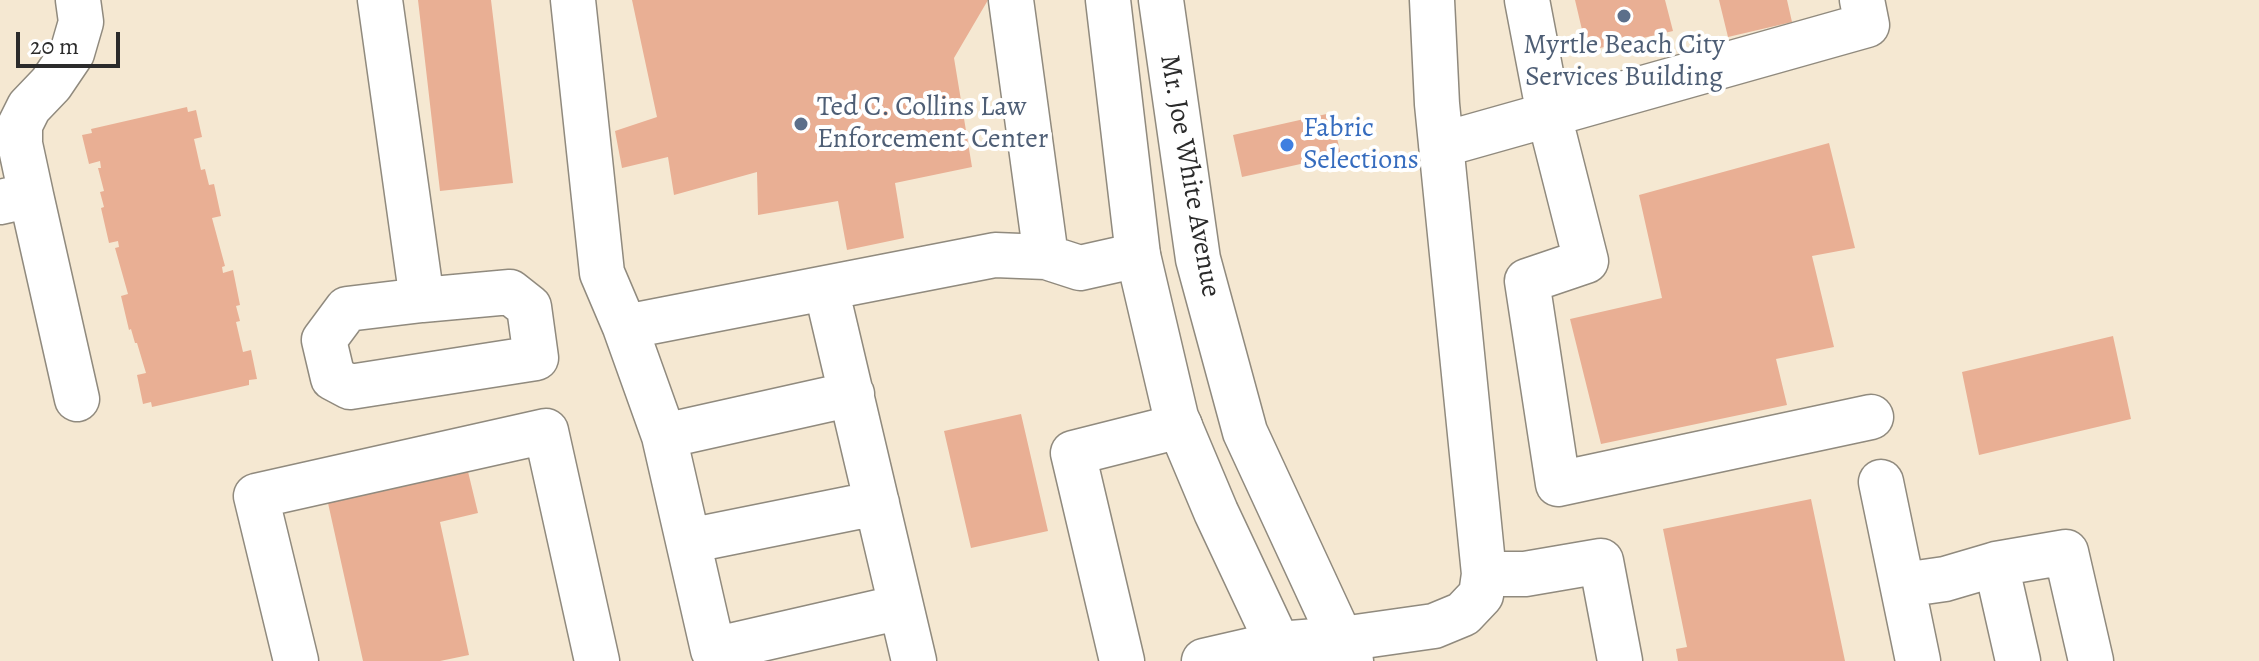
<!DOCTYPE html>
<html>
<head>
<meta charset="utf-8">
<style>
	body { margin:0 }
	#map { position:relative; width:2259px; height:661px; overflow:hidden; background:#f5e8d2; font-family:Alegreya,serif }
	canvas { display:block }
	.scale { position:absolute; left:16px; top:32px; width:104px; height:36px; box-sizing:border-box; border:4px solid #2b2b2b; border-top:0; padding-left:10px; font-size:24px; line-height:28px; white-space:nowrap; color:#2b2b2b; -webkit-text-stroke:6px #fff; paint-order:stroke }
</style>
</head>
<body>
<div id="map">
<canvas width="2259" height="661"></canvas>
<div class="scale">20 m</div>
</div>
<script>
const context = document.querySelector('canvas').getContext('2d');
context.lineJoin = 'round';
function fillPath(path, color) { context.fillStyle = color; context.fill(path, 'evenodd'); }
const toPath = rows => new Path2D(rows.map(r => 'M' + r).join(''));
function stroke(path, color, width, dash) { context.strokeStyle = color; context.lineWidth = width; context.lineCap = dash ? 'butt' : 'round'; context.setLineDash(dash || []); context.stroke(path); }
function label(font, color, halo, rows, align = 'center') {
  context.font = font + ' Alegreya,serif'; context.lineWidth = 8; context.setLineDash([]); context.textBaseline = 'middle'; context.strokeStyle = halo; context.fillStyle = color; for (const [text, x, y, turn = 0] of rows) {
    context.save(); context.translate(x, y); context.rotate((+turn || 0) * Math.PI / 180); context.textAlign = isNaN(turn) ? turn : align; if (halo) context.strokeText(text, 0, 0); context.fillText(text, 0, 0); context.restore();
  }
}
const building = toPath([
	[418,0,491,0,513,183,440,191],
	[632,0,988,0,954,58,972,167,895,183,904,238,847,250,838,201,758,215,757,172,674,195,668,157,622,168,615,131,657,117],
	[1575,0,1665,0,1673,31,1587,51],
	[1719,0,1787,0,1792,22,1728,37],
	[187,107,188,112,196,110,202,137,194,139,201,170,205,169,209,185,214,184,221,216,212,218,225,266,222,267,223,273,233,270,240,305,236,306,240,321,236,322,243,352,251,350,257,379,249,380,249,385,152,407,151,402,143,404,137,375,146,373,137,343,135,343,131,329,129,330,121,296,128,294,115,248,119,247,118,241,109,243,101,208,104,207,100,192,104,191,98,168,101,168,100,161,89,164,82,135,92,133,91,129],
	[1331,113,1341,155,1242,177,1233,135],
	[1829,143,1855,248,1812,256,1834,347,1776,359,1787,405,1601,444,1570,319,1662,298,1639,195],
	[2113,336,2131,419,1979,455,1962,372],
	[1021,414,1048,531,971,548,944,431],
	[464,455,478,513,440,522,469,655,440,661,363,661,324,485],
	[1811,499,1845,661,1678,661,1676,649,1687,647,1663,529]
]);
const minor = toPath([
	[380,0,422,300,510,292,529,307,536,358,350,387,333,378,324,340,347,309,422,300],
	[573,0,602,273,625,327,664,436,713,650,901,607],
	[1011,0,1046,257],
	[1527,0,1549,115,1586,261,1527,281,1558,484,1871,417],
	[1441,145,1867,25,1862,0],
	[31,195,77,399],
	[0,202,31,195,20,144,20,125,29,107,51,84,72,53,81,22,78,0],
	[826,288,914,661],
	[625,327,995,255,1046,257,1080,268,1138,255],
	[664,436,852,394],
	[1881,482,1918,661],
	[688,541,877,503],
	[1996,564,2018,661],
	[1484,574,1525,574,1601,561,1620,661],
	[1903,585,1945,579,1996,564,2066,552,2091,661],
	[296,661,256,496,546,431,597,661],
	[1122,661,1073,453,1180,426],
	[1204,661,1278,644,1342,639,1434,626,1463,614,1481,595,1484,574,1437,104,1432,0]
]);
const major = toPath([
	[1108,0,1138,255,1176,417,1216,512,1286,661],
	[1161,0,1198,259,1245,432,1351,661]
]);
const markers = [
	[1624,16,8,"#5c6f8a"],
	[801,124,8,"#5c6f8a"],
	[1287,145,8,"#3f7fe0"]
];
const serviceNames = [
	["Myrtle Beach City",1624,46],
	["Services Building",1624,78],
	["Ted C. Collins Law",817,108,"left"],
	["Enforcement Center",817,140,"left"]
];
const shopNames = [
	["Fabric",1303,129],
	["Selections",1303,161]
];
const streetNames = [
	["Mr. Joe White Avenue",1189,176,80]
];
fillPath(building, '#e9af94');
stroke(minor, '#908a7e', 47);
stroke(major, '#908a7e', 47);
stroke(minor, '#fff', 44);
stroke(major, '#fff', 44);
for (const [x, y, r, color] of markers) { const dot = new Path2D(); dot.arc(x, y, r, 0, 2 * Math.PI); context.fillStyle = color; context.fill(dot); stroke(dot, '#fff', 3); }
label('28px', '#4e5e75', '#fff', serviceNames);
label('28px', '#366cbe', '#fff', shopNames, 'left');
label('28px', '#2b2b2b', '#fff', streetNames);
</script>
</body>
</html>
